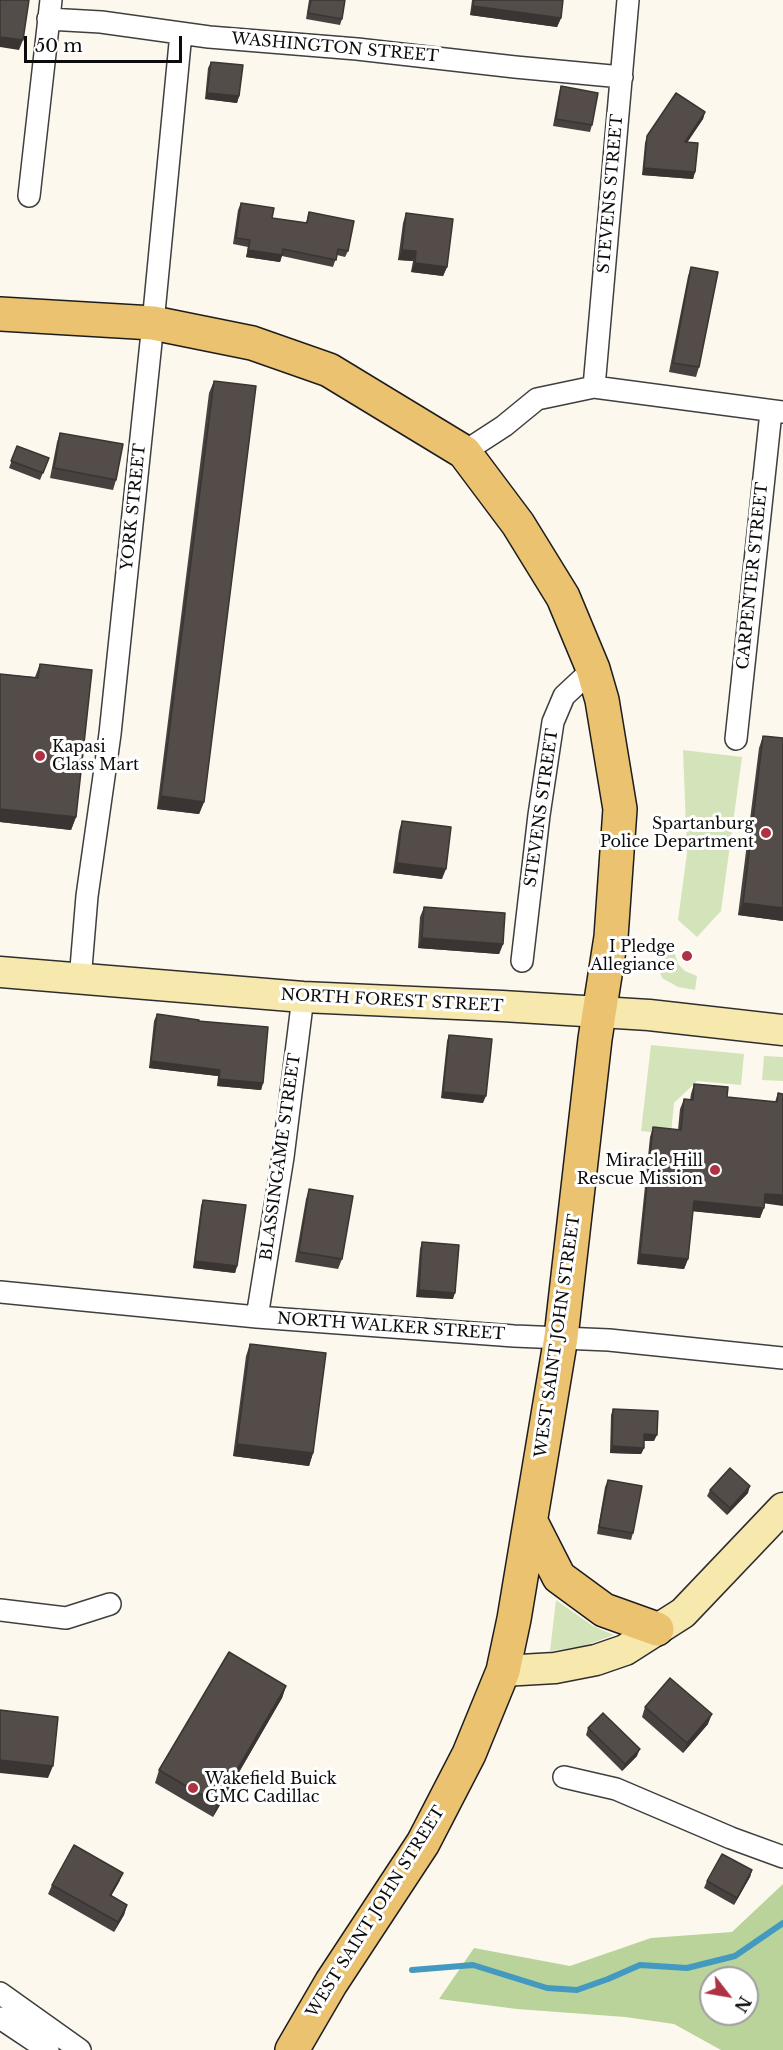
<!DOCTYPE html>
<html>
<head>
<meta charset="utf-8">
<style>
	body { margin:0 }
	#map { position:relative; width:783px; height:2050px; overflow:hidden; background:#fdf8ed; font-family:"Libre Baskerville",serif }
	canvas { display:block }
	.north { position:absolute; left:699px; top:1966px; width:60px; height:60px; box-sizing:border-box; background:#fff; border:2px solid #9e9e9e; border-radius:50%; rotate:121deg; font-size:16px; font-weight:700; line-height:24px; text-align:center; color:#0c0c0c }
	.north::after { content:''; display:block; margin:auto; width:21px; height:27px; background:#ae3243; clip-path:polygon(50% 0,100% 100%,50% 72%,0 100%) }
	.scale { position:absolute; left:24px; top:36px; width:158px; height:27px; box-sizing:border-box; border:3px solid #0c0c0c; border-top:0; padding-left:8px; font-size:18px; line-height:21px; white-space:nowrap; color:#0c0c0c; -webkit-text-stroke:4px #fff; paint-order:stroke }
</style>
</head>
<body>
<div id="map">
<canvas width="783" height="2050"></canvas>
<div class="north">N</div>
<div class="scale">50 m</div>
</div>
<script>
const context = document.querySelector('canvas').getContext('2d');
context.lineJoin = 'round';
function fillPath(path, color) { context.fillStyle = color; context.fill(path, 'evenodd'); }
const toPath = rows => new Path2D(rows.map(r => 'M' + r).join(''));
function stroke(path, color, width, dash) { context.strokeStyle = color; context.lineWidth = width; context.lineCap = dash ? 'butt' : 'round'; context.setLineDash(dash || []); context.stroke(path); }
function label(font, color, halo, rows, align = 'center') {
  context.font = font + ' "Libre Baskerville",serif'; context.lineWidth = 6; context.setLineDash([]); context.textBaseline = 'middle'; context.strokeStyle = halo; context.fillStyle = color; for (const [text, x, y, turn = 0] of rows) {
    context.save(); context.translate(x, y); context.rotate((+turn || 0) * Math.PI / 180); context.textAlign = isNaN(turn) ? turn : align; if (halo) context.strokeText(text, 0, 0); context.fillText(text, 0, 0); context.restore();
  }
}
const green = toPath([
	[683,750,742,757,721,911,697,937,678,920,687,853],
	[664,943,672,945,678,964,685,971,697,976,695,990,678,987,662,978,660,972],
	[651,1045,744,1054,741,1085,697,1081,674,1103,671,1134,641,1131],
	[764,1056,783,1057,783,1081,762,1080],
	[556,1600,593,1626,614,1635,584,1646,550,1651]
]);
const forest = toPath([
	[783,1884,783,2050,721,2050,674,2024,625,2017,517,2009,439,1999,474,1948,570,1966,651,1938,732,1932],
	[711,1978,747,1978,747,2014,711,2014]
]);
const stream = toPath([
	[412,1970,473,1965,547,1988,577,1990,608,1979,640,1965,687,1968,735,1956,783,1923]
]);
const street = toPath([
	[48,19,101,22,209,37,357,49,515,67,622,77],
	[29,196,51,0],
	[594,387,628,0],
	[464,452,504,426,537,399,594,387,783,412],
	[736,739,771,412],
	[522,961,539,815,553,722,564,696,593,669],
	[80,980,87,896,110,734,153,323,181,33],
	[0,1292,257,1317,514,1336,609,1340,783,1358],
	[257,1317,283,1157,303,997],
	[0,1610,66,1618,110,1604],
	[564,1777,616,1789,731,1838,783,1857],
	[0,1993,80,2050],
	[0,2018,48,2050]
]);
const secondary = toPath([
	[0,972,303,997,502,1006,649,1015,783,1030],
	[503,1671,555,1668,596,1660,625,1650,683,1613,783,1508]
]);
const primary = toPath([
	[0,314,153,323,252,343,329,370,464,452,518,524,563,597,593,669,602,700,620,809,611,937,595,1039,561,1337,514,1619,503,1671,469,1754,423,1843,331,1983,292,2050],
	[531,1522,559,1577,604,1610,657,1629]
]);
const wall = toPath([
	[309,0,345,0,342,19,340,25,306,19],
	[472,0,563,0,561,18,557,27,470,15],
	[211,62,239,96,237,103,205,99,208,68],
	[561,86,592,125,590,132,553,126,559,93],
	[705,112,703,119,687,142,695,172,693,179,642,175,645,143,647,136],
	[241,203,272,218,306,223,309,212,348,251,345,257,337,255,333,267,282,256,280,262,246,257,248,247,233,244,238,210],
	[406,213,447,267,443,276,411,272,413,261,398,260,403,223],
	[691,267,699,367,696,377,669,372,688,276],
	[214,381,204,802,199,814,157,809,209,393],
	[60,433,116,480,113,490,50,478,57,442],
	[17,446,49,458,40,480,9,468],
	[40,664,76,817,71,830,0,822,0,674,35,677],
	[763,736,783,738,783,921,738,915,759,748],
	[402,821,442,879,393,873,399,831],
	[424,907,503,944,499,954,418,948,420,917],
	[157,1014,198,1021,263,1083,261,1090,217,1086,218,1076,149,1068,154,1021],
	[449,1035,483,1103,441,1098,447,1041],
	[694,1084,727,1097,775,1102,778,1093,764,1204,760,1218,693,1211,688,1259,684,1269,637,1264,650,1137,653,1127,678,1130,680,1109,684,1099,690,1100,691,1094],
	[309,1189,342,1259,338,1269,295,1262,306,1199],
	[203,1200,237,1266,235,1273,193,1268,201,1206],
	[422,1242,453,1299,416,1297,420,1249],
	[250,1344,313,1453,309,1466,233,1456,246,1356],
	[613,1409,654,1441,644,1441,644,1448,641,1454,610,1453,611,1415],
	[608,1480,633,1533,631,1540,597,1534,605,1487],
	[710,1490,748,1493,727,1515,707,1496],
	[286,1686,282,1698,213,1817,155,1783,159,1770],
	[645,1707,708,1724,683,1753,642,1717],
	[588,1728,637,1756,622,1771,586,1735],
	[752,1870,750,1877,734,1905,704,1888,707,1881],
	[123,1873,119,1882,111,1896,127,1905,124,1915,114,1932,48,1894,52,1885]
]);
const shadedWall = toPath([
	[473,6,561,18,557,27,470,15],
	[0,37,23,40,19,50,0,47],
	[207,93,239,96,237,103,205,99],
	[705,112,703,119,683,149,685,142],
	[644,168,695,172,693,179,642,175],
	[248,250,282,255,280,262,246,257],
	[402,250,416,251,413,261,398,260],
	[415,263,447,267,443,276,411,272],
	[161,796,204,802,199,814,157,809],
	[0,809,76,817,71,830,0,822],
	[397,863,446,869,442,879,393,873],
	[743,903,783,908,783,921,738,915],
	[422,938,503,944,499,954,418,948],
	[151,1061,220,1070,218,1076,149,1068],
	[219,1079,263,1083,261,1090,217,1086],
	[443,1092,486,1096,483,1103,441,1098],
	[765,1194,783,1195,783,1206,762,1203],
	[694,1201,764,1208,760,1218,690,1211],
	[640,1254,688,1259,684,1269,637,1264],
	[195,1261,237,1266,235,1273,193,1268],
	[419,1290,455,1293,453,1299,416,1297],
	[644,1434,657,1435,654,1441,642,1441],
	[237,1444,313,1453,309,1466,233,1456],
	[612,1446,644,1448,641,1454,610,1453],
	[750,1486,748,1493,727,1515,730,1508],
	[286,1686,282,1698,213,1817,217,1804],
	[712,1714,708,1724,683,1753,687,1743],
	[640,1749,637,1756,622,1771,625,1764],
	[0,1760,53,1766,48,1778,0,1773],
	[752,1870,750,1877,734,1905,737,1898],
	[123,1873,119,1882,106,1905,110,1895],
	[127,1905,124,1915,114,1932,118,1922]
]);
const building = toPath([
	[0,0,29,0,23,40,0,37,0,0],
	[311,0,345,0,342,19,308,13,311,0],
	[474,0,563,0,561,18,473,6,474,0],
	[211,62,243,65,239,96,207,93,211,62],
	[561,86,598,93,592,125,556,119,561,86],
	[676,93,705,112,685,142,698,143,695,172,644,168,647,136,676,93],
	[241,203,274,208,272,218,307,223,309,212,354,221,348,251,338,249,336,260,283,249,282,255,248,250,250,240,236,238,241,203],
	[406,213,453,219,447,267,415,263,416,251,402,250,406,213],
	[691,267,718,272,699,367,673,363,691,267],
	[214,381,256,386,204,802,161,796,214,381],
	[60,433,123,444,116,480,54,468,60,433],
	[17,446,49,458,43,473,11,461,17,446],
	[40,664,92,670,76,817,0,809,0,674,38,678,40,664],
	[763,736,783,738,783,908,743,903,763,736],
	[402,821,451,827,446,869,397,863,402,821],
	[424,907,505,913,503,944,422,938,424,907],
	[157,1014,199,1020,198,1021,268,1027,263,1083,219,1079,220,1070,151,1061,157,1014],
	[449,1035,492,1039,486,1096,443,1092,449,1035],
	[694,1084,728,1087,727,1097,777,1102,778,1093,783,1094,783,1195,765,1194,764,1208,694,1201,688,1259,640,1254,653,1127,681,1130,684,1099,693,1100,694,1084],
	[309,1189,353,1196,342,1259,299,1252,309,1189],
	[203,1200,246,1205,237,1266,195,1261,203,1200],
	[422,1242,459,1245,455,1293,419,1290,422,1242],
	[250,1344,326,1353,313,1453,237,1444,250,1344],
	[613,1409,658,1411,657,1435,644,1434,644,1448,612,1446,613,1409],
	[730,1468,750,1486,730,1508,710,1490,730,1468],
	[608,1480,642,1486,633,1533,599,1527,608,1480],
	[229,1652,286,1686,217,1804,159,1770,229,1652],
	[670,1678,712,1714,687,1743,645,1707,670,1678],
	[0,1710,58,1717,53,1766,0,1760,0,1710],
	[603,1713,640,1749,625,1764,588,1728,603,1713],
	[74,1845,123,1873,110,1895,127,1905,118,1922,52,1885,74,1845],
	[722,1854,752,1870,737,1898,707,1881,722,1854]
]);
const markers = [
	[40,756,6,"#ae3243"],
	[766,833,6,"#ae3243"],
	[687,956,6,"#ae3243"],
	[715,1170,6,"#ae3243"],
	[193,1788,6,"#ae3243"]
];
const streetNames = [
	["WASHINGTON STREET",335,48,5],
	["STEVENS STREET",611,194,-85],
	["YORK STREET",134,507,-84],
	["CARPENTER STREET",753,576,-84],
	["STEVENS STREET",542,808,-82],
	["NORTH FOREST STREET",392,1001,3],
	["BLASSINGAME STREET",281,1157,-82],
	["NORTH WALKER STREET",391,1327,4],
	["WEST SAINT JOHN STREET",558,1336,-82],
	["WEST SAINT JOHN STREET",376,1912,-58]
];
const poiNames = [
	["Kapasi",52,747,"left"],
	["Glass Mart",52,765,"left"],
	["Spartanburg",754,824],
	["Police Department",754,842],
	["I Pledge",675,947],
	["Allegiance",675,965],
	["Miracle Hill",703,1161],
	["Rescue Mission",703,1179],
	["Wakefield Buick",205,1779,"left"],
	["GMC Cadillac",205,1797,"left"]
];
fillPath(green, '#d3e4ba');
fillPath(forest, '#b9d39b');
stroke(stream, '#4499c0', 6);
stroke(street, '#3f3f3f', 24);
stroke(secondary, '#2e2e2e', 33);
stroke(primary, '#1d1d1d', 36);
stroke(street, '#fff', 21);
stroke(secondary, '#f7e8ae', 30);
stroke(primary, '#ebc26f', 33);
fillPath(wall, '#47413f');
fillPath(shadedWall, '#3a3533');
fillPath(building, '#534c49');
stroke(building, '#3a3533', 1.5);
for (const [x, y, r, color] of markers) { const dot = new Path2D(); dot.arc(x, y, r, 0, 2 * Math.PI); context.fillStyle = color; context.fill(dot); stroke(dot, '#fff', 2); }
label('16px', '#0c0c0c', '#fff', streetNames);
label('16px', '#0c0c0c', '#fff', poiNames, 'right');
</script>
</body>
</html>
